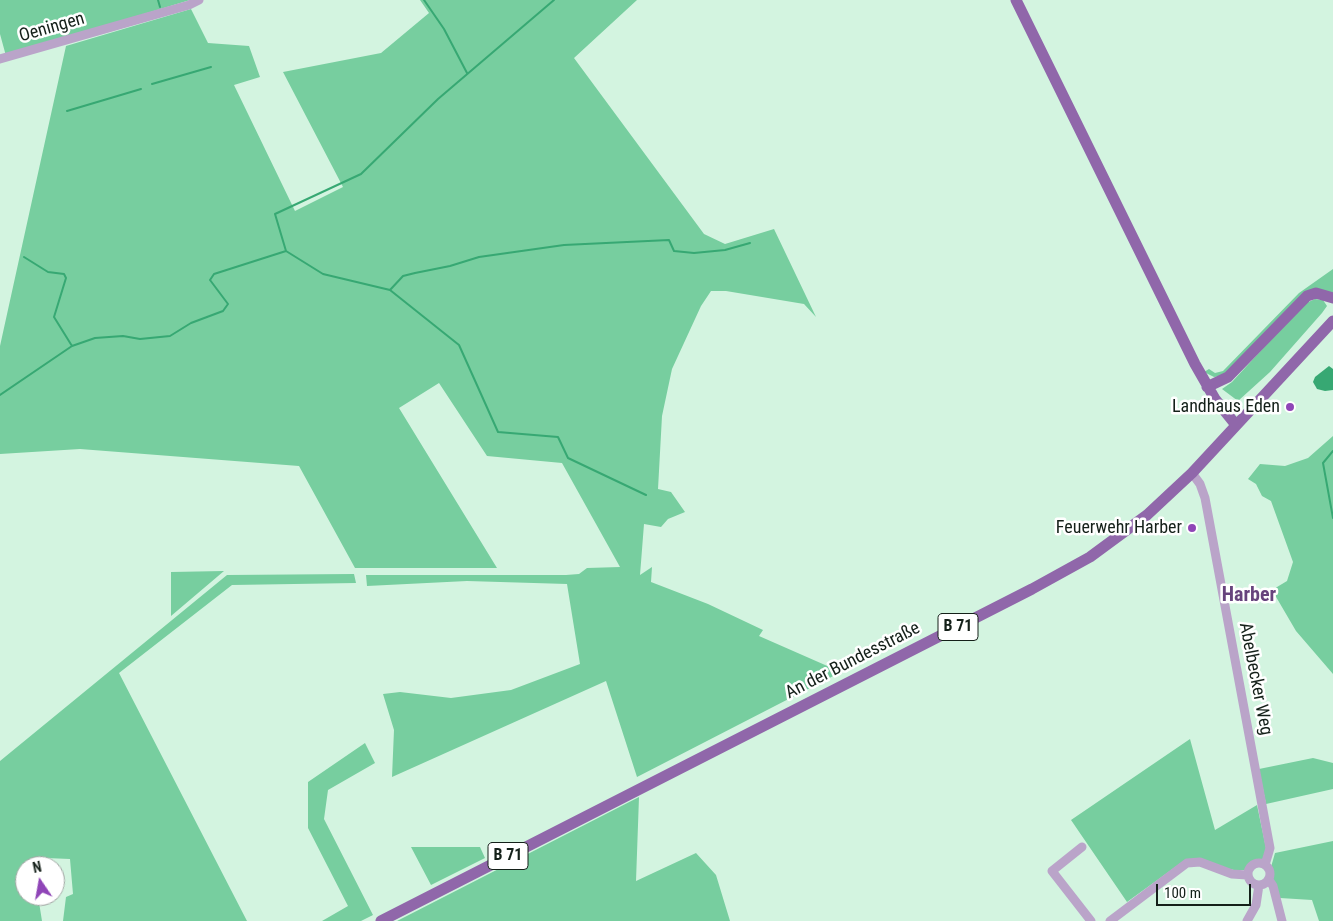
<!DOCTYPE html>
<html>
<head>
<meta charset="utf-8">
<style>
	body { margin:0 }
	#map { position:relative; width:1333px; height:921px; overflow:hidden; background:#d3f4e0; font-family:"Roboto Condensed",sans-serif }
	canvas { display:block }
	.north { position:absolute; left:15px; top:856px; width:50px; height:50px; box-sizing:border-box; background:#fff; border:1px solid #a1a6a3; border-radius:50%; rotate:348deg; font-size:14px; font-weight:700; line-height:20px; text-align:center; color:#142019 }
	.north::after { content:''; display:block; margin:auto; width:18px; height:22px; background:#8f45b7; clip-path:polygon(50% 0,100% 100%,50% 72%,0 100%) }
	.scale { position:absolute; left:1156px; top:884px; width:95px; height:22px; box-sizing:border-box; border:2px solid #142019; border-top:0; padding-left:6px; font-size:15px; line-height:18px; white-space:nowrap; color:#142019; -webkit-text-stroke:4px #fff; paint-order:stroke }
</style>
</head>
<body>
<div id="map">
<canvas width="1333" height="921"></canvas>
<div class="north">N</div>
<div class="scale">100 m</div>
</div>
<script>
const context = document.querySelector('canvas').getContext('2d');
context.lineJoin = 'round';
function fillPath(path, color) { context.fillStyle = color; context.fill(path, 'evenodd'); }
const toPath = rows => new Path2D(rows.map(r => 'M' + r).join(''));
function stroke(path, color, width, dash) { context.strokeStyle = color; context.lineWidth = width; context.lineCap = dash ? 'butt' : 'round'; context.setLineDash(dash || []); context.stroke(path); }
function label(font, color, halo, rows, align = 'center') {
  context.font = font + ' "Roboto Condensed",sans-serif'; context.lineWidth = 5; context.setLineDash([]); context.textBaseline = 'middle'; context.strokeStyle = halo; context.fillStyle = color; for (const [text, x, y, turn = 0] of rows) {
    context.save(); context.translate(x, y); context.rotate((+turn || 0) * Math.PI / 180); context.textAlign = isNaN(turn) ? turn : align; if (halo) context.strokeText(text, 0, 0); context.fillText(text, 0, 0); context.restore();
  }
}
const green = toPath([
	[0,0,190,0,6,56,0,34],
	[420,0,637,0,574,58,704,234,725,244,774,229,816,317,804,304,726,291,711,291,701,306,672,369,662,416,658,489,671,492,685,512,668,519,661,527,644,524,640,575,652,567,651,582,708,604,763,630,759,636,841,672,637,777,606,681,392,777,394,730,383,694,400,692,451,698,511,690,580,664,567,584,467,581,367,586,366,575,566,575,579,574,587,568,620,567,562,463,487,456,439,383,399,408,497,568,355,568,299,466,80,449,0,454,0,346,66,46,191,9,208,43,249,46,260,77,234,85,295,211,343,187,283,72,381,53,429,13],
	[1333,269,1333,293,1318,290,1222,376,1214,377,1204,372,1209,369,1215,373,1223,371,1299,293],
	[1315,299,1323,300,1327,306,1322,313,1270,372,1238,401,1222,389,1232,382,1304,304],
	[1333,436,1333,674,1296,631,1272,590,1287,581,1293,562,1271,501,1262,496,1256,484,1248,479,1260,464,1285,466,1308,458],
	[224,571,171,616,171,572],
	[354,574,356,583,232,585,119,673,247,921,63,921,66,897,73,894,70,859,46,858,38,866,25,866,25,896,38,896,42,921,0,921,0,761,227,575],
	[1190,739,1215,830,1257,805,1266,848,1263,862,1253,862,1245,870,1234,870,1185,860,1127,902,1071,820],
	[365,743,375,763,328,790,324,819,373,915,361,921,322,921,348,906,308,828,308,782],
	[1313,758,1333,763,1333,789,1266,804,1259,769],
	[639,797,636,881,696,853,716,875,730,921,397,921],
	[1333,841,1333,921,1319,921,1312,900,1280,898,1272,883,1273,875,1271,867,1275,853],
	[411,847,480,847,485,858,431,885]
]);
const water = toPath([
	[1329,366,1333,369,1333,390,1325,391,1317,389,1313,382,1315,377]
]);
const stream = toPath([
	[158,0,160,7],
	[424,0,444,29,467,73],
	[554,0,438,99,361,174,275,214,286,251,323,274,390,290,459,345,498,432,558,437,568,458,646,495],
	[152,84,211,67],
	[67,111,141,89],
	[24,257,48,272,64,274,66,278,54,317,72,346],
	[390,290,403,276,415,273,450,266,479,257,564,245,669,240,674,251,694,253,725,250,750,243],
	[0,395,72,346,95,338,123,336,140,339,170,336,191,323,223,311,228,304,210,280,214,274,286,251],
	[1333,451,1323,463,1333,518]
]);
const minor = toPath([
	[0,59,189,5,199,0],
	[1192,473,1200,484,1205,498,1270,848,1265,865],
	[1082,847,1052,871,1091,921],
	'1248 874a11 11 0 1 1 22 0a11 11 0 1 1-22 0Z',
	[1269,880,1273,886,1282,921],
	[1110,921,1187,863,1200,862,1232,874,1247,875],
	[1247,921,1256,905,1259,885]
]);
const major = toPath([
	[1016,0,1195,364,1215,399,1236,425],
	[1207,387,1228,377,1307,296,1316,293,1333,298],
	[381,921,1032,589,1090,557,1147,515,1192,473,1333,321]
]);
const markers = [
	[1290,407,5,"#8f45b7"],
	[1192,528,5,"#8f45b7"]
];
const shields = [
	[958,627,40],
	[508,856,40]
];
const shieldNames = [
	["B 71",958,627],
	["B 71",508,856]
];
const streetNames = [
	["Oeningen",52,28,-16],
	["An der Bundesstraße",853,661,-27],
	["Abelbecker Weg",1255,679,79]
];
const poiNames = [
	["Landhaus Eden",1280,407],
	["Feuerwehr Harber",1182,528]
];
const quarterNames = [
	["Harber",1249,596]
];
fillPath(green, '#77ce9f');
fillPath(water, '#37a873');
stroke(stream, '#37a873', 2);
stroke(minor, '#baa4c9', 9);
stroke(major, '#9067aa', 11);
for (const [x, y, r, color] of markers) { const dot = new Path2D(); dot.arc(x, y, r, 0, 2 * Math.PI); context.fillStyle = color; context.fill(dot); stroke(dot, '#fff', 2); }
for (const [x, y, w] of shields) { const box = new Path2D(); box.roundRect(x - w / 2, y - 13.5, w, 27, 4); context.fillStyle = '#fff'; context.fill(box); stroke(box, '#142019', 1); }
label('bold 16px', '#142019', null, shieldNames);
label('18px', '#142019', '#fff', streetNames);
label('18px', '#142019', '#fff', poiNames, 'right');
label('bold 20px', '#67437d', '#fff', quarterNames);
</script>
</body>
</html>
